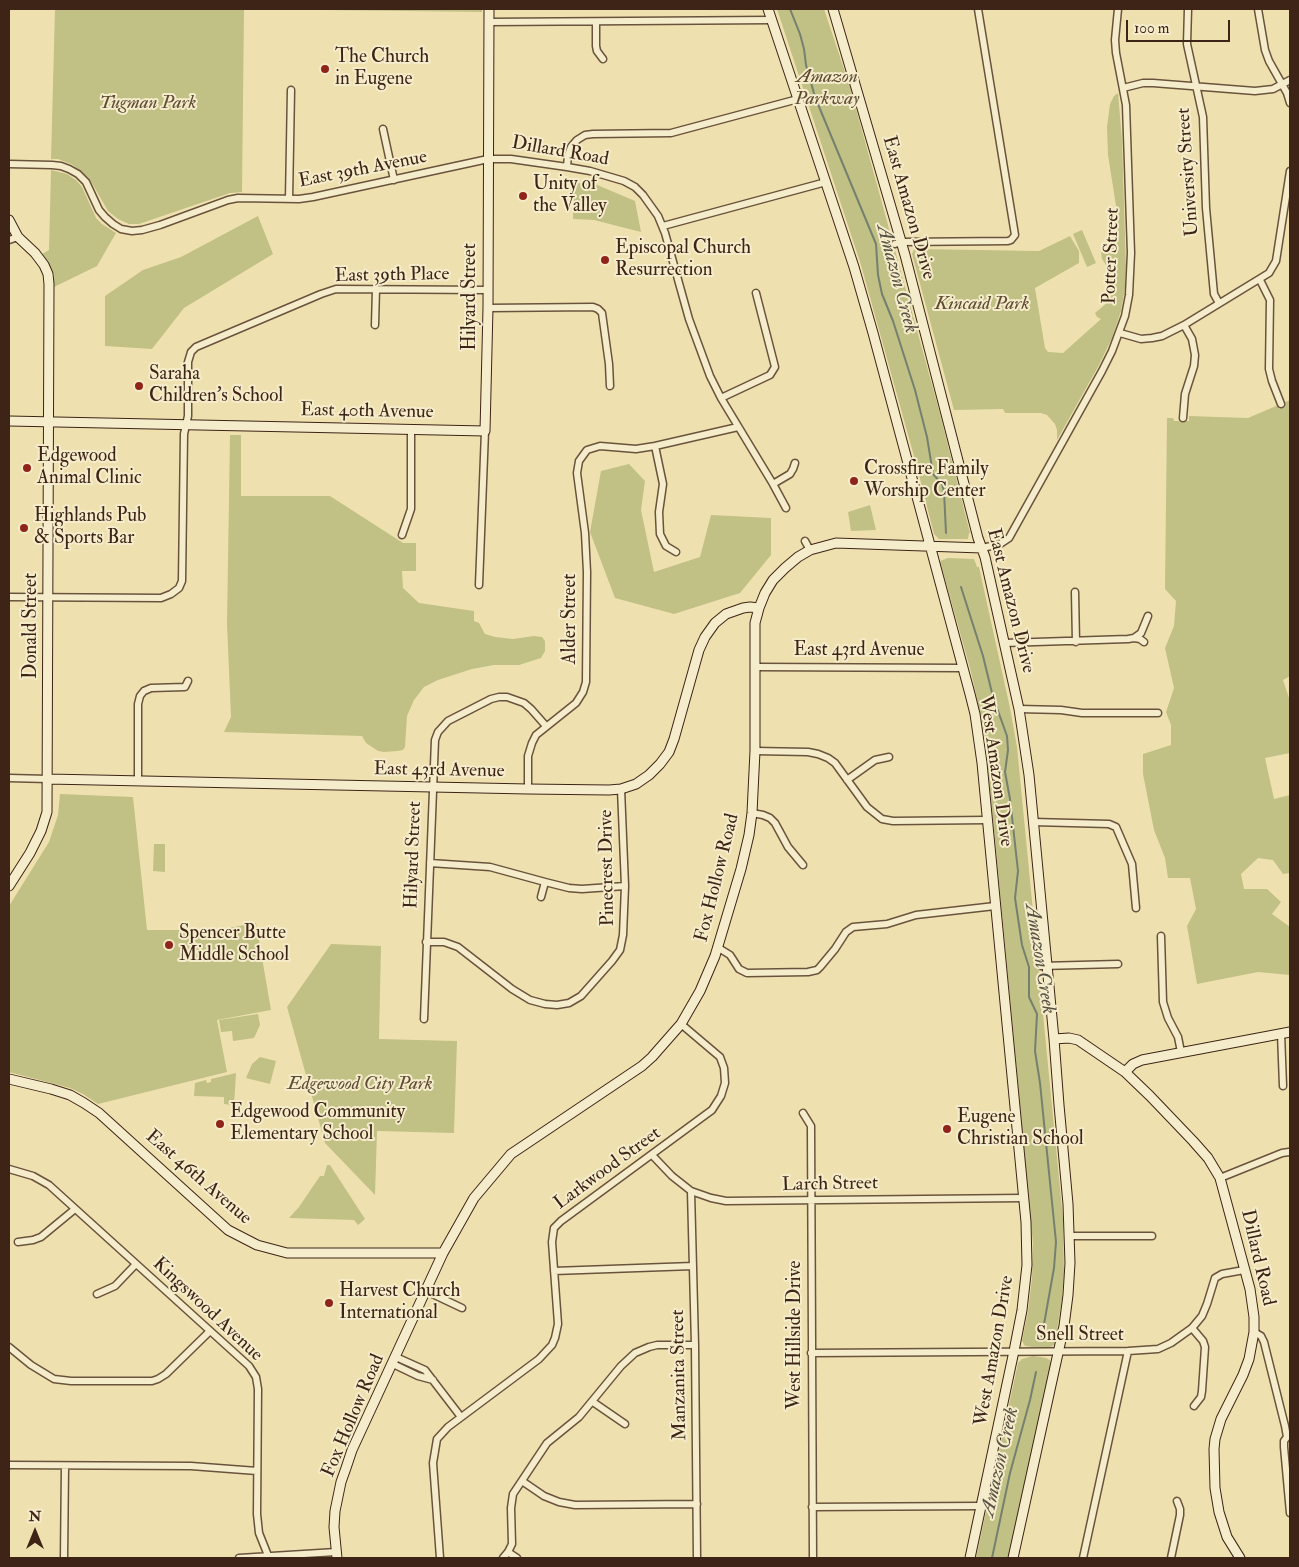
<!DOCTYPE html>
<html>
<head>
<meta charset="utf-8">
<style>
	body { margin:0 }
	#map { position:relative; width:1299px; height:1567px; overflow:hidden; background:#efe1af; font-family:"IM FELL Double Pica",serif }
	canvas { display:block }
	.frame { position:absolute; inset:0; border:10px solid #3d2416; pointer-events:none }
	.north { position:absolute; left:10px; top:1507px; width:50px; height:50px; -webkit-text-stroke:4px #f5eccb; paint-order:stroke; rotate:0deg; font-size:14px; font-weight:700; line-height:20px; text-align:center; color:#3d2416 }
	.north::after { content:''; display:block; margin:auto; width:18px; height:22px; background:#3d2416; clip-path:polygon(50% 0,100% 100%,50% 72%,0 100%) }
	.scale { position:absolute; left:1126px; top:20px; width:104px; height:22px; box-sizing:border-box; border:2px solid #3d2416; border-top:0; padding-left:6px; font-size:15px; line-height:18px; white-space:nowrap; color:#3d2416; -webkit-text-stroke:4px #f5eccb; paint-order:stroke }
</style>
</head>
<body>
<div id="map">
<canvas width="1299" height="1567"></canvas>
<div class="frame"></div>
<div class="north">N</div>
<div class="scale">100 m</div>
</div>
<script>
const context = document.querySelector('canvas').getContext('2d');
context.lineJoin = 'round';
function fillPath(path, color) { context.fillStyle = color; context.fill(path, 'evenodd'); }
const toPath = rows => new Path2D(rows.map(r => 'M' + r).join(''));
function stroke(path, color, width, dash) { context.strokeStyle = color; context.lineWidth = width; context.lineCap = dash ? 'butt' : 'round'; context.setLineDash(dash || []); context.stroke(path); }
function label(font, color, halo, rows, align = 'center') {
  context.font = font + ' "IM FELL Double Pica",serif'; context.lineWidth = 4; context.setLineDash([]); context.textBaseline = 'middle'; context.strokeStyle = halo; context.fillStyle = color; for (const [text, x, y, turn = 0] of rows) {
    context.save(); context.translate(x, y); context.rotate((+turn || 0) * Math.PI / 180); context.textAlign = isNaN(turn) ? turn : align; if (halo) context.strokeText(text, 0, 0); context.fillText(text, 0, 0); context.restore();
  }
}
const green = toPath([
	[55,9,482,9,482,12,244,9,242,192,230,193,139,224,129,224,118,219,108,211,89,178,73,165,58,159,51,159],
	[777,9,824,9,850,87,939,410,970,533,969,533,968,539,939,539,934,534,917,467,861,265],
	[1118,93,1122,140,1126,267,1125,288,1121,311,1112,338,1099,365,1057,440,1057,430,1055,424,1047,415,1041,413,1005,413,1003,409,954,410,912,254,914,249,1039,251,1070,236,1079,251,1079,263,1035,288,1045,348,1048,352,1063,353,1101,319,1097,317,1095,313,1108,302,1111,297,1109,269,1102,259,1101,253,1103,251,1116,242,1116,206,1108,155,1107,127,1110,104,1114,96],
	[51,170,67,174,76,180,82,187,96,218,102,224,116,233,97,266,54,287,54,274,42,254,49,250],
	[574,183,595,184,635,201,641,232,594,220,573,219],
	[258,216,273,254,184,308,152,349,105,346,105,296,143,270,181,257],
	[1082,230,1096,263,1087,267,1073,234],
	[1290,400,1290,676,1283,680,1289,698,1290,698,1290,753,1265,758,1274,799,1290,795,1290,873,1283,874,1273,860,1258,858,1241,874,1244,889,1267,889,1281,902,1272,914,1290,927,1290,975,1258,972,1197,984,1187,926,1196,909,1190,878,1168,878,1165,858,1154,830,1143,774,1143,754,1171,745,1171,725,1166,712,1174,688,1165,648,1174,626,1176,601,1165,589,1167,418,1173,418,1174,421,1189,421,1189,416,1248,418],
	[230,435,241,435,241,496,330,496,403,543,416,543,416,571,402,571,403,588,419,603,474,611,474,621,479,623,485,634,495,637,513,639,534,636,542,637,545,641,545,651,541,658,519,665,494,665,472,669,438,680,424,687,414,700,407,716,405,747,403,750,397,751,384,752,378,751,366,743,362,736,224,732,231,717,227,624],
	[629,464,645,481,641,510,654,572,700,557,711,515,771,518,771,555,740,593,674,614,615,598,590,532,601,471],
	[870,505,876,530,851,531,848,512],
	[948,558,974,559,977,567,979,567,1010,708,1017,747,1063,1219,1064,1274,1062,1299,1055,1344,1051,1347,1042,1348,1025,1346,1022,1341,1028,1311,1032,1278,1033,1244,1011,1009,985,736,971,672,940,561],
	[60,794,133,797,147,930,217,930,256,923,271,1010,217,1020,227,1072,98,1104,83,1094,70,1088,9,1072,9,906,49,842,58,815],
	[154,844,165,844,165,872,153,871],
	[331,944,381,946,379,1039,457,1041,454,1133,377,1131,375,1195,325,1143,287,1007],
	[258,1014,260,1025,254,1038,233,1041,232,1031,221,1032,219,1020],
	[260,1057,276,1061,270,1084,246,1078,252,1064],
	[236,1073,234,1105,224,1104,224,1097,194,1096,195,1083,206,1080,207,1083,211,1082,211,1079],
	[327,1165,330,1165,365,1219,358,1225,354,1220,289,1218,299,1207,320,1176,324,1176],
	[1033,1356,1046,1358,1050,1360,1051,1364,1008,1558,976,1558,1018,1363,1022,1359]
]);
const stream = toPath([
	[790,9,800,34,804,49,806,65,815,97,876,244,878,275,882,294,893,321,915,390,927,437,933,474,942,484,944,491,946,533],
	[961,587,983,656,993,697,1007,736,1008,750,1005,772,1010,799,1018,871,1015,898,1022,945,1029,967,1029,997,1037,1014,1035,1051,1040,1083,1056,1242,1054,1268,1041,1341],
	[992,1558,1010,1473,1030,1400,1036,1372]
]);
const street = toPath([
	[1188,9,1187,44,1203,117,1206,208,1214,294,1219,303],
	[1258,9,1265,50,1269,61,1287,93,1290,103],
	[489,22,772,20],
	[596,22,596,46,597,51,603,59],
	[1123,88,1143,83,1153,83,1255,91,1273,89,1290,80],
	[383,129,394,180],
	[9,164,52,165,61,166,69,169,78,174,86,182,99,210,105,217,113,224,121,229,132,231,142,230,160,225,228,200,238,198,299,199,313,197,488,159,511,159,567,167,590,171,624,181,635,187,643,195,658,216,665,233,689,319,710,376,721,398,773,484,786,508],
	[567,167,568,155,571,147,577,140,585,135,593,134,671,133,798,99],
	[289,199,291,90],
	[663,226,826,182],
	[9,240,18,237],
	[895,244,901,242,1008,241,1011,240,1015,235,978,9],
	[1260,280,1270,300,1269,369,1272,381,1281,404],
	[488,308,593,307,598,309,602,313,609,364,610,386],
	[375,325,376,289],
	[1120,333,1141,339,1152,338,1162,336,1184,325,1269,273,1276,261,1290,171],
	[721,398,770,375,775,367,756,293],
	[1183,418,1185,394,1194,366,1195,355,1192,339,1184,325],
	[655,446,663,484,659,512,660,534,666,546,676,552],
	[773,484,790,474,793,469,795,463],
	[402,535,411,509,411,430],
	[805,541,810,550],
	[982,548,1000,544,1009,538,1102,371,1112,351,1125,316,1129,295,1131,253,1126,105,1116,53,1115,40,1118,9],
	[479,585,485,431],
	[1075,592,1076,642],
	[9,597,161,598,171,594,179,588,182,581,184,434,188,416,188,362,191,352,196,347,321,294,336,289,488,290],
	[1134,638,1140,639,1144,642],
	[1004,643,1128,639,1134,638,1141,633,1148,616],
	[756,667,962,668],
	[1019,709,1061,710,1082,713,1158,713],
	[755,751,808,752,818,754,828,758,835,763,867,807,882,819,893,821,987,820],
	[9,778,48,779],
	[847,780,875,760,889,757],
	[138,781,138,704,140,696,144,691,151,688,185,687,188,681],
	[528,789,528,756,532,743,536,735,576,703,583,692,586,682,587,572,585,533,577,473,579,461,587,450,600,446,636,449,655,446,738,427],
	[752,813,763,815,770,818,775,823,788,847,803,865],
	[1033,822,1109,824,1116,827,1132,864,1136,908],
	[430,863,490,867,545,882],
	[541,897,545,882,569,888,582,889,625,886],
	[1161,936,1163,1002,1168,1018,1178,1037,1181,1052],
	[426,942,444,942,458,947,512,989,530,1000,545,1004,557,1005,569,1003,581,996,612,961,620,950,623,935,625,886,621,789],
	[717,947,730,955,739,969,747,973,808,972,817,970,820,967,835,949,846,932,853,927,887,924,916,915,995,906],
	[1041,966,1118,964],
	[424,1019,435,740,438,732,448,721,491,699,499,697,507,697,524,703,531,709,546,726],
	[1281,1033,1283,1086],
	[803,1113,811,1126,813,1558],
	[652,1155,672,1176,691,1191,711,1198,726,1201,1023,1198],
	[9,1169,33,1176,49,1185,249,1366,256,1377,258,1389,257,1514,259,1533,269,1558],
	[1220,1178,1282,1153,1289,1152],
	[691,1191,695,1345,697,1558],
	[1070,1236,1152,1236],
	[18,1242,33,1240,41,1237,75,1209],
	[554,1271,693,1266],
	[426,1291,462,1308],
	[97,1294,115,1286,136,1264],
	[1192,1328,1203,1341,1205,1347,1202,1391,1201,1397,1194,1406],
	[1254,1332,1261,1336,1264,1342,1285,1426,1287,1437,1284,1441,1284,1447,1290,1513],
	[9,1347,31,1365,54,1379,71,1381,152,1381,158,1379,166,1374,210,1331],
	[811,1353,1128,1351,1158,1349,1171,1343,1192,1328,1202,1316,1207,1304,1215,1278,1222,1274,1244,1270],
	[396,1357,425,1370,461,1417],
	[393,1364,418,1376,433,1380],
	[593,1402,625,1424],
	[9,1465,191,1466,257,1471],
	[522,1481,544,1496,559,1502,575,1505,697,1504],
	[812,1507,981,1506],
	[508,1552,517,1558],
	[64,1558,65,1466],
	[239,1558,336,1552],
	[440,1558,433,1463,437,1439,448,1427,539,1359,552,1345,555,1338,558,1324,552,1242,554,1228,561,1221,712,1110,721,1096,725,1083,724,1068,720,1057,681,1024],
	[503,1558,508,1552,512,1544,511,1508,513,1494,547,1443,579,1417,621,1366,635,1353,649,1347,657,1345,695,1345],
	[1083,1558,1128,1351],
	[1171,1558,1180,1515,1180,1509,1177,1501]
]);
const secondary = toPath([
	[768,9,854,267,873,333,970,694,975,714,982,763,1026,1222,1027,1265,1022,1310,1014,1351,970,1558],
	[833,9,905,255,978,538,985,557,1019,709,1029,775,1054,1039,1059,1105,1068,1204,1070,1263,1068,1295,1064,1326,1013,1558],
	[9,220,18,237,35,253,44,265,48,274,49,284,47,812,41,831,30,853,9,886],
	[9,421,485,431,488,308,489,9],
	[48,779,528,789,609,790,621,789,636,784,649,775,660,764,669,752,674,739,699,650,705,637,715,623,726,614,743,608,750,607,759,608],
	[1054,1039,1069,1038,1078,1040,1125,1072,1150,1096,1193,1141,1208,1158,1220,1178,1250,1289,1254,1317,1254,1332,1249,1359,1243,1375,1221,1419,1215,1439,1214,1449,1215,1488,1219,1512,1227,1537,1240,1558],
	[1125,1072,1133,1064,1142,1060,1290,1032],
	[9,1079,51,1089,70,1095,84,1103,99,1113,228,1230,257,1245,287,1253,443,1253],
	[337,1558,334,1527,335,1511,341,1482,346,1468,352,1450,443,1253,474,1198,511,1154,642,1066,652,1057,681,1024,700,991,715,956,741,869,749,835,752,813,755,751,755,623,759,608,765,593,773,580,785,568,798,557,810,550,836,543,982,548]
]);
const markers = [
	[325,69,5,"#8f2418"],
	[523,196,5,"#8f2418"],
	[605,260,5,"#8f2418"],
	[139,386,5,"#8f2418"],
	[27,468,5,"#8f2418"],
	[854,481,5,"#8f2418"],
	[24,528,5,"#8f2418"],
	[169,945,5,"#8f2418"],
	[220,1124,5,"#8f2418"],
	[947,1129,5,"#8f2418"],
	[329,1303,5,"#8f2418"]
];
const poiNames = [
	["The Church",335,58],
	["in Eugene",335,80],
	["Unity of",533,185],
	["the Valley",533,207],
	["Episcopal Church",615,249],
	["Resurrection",615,271],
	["Saraha",149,375],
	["Children's School",149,397],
	["Edgewood",37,457],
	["Animal Clinic",37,479],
	["Crossfire Family",864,470],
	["Worship Center",864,492],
	["Highlands Pub",34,517],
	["& Sports Bar",34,539],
	["Spencer Butte",179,934],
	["Middle School",179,956],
	["Edgewood Community",230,1113],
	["Elementary School",230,1135],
	["Eugene",957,1118],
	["Christian School",957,1140],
	["Harvest Church",339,1292],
	["International",339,1314]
];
const parkNames = [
	["Amazon",827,78],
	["Parkway",827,100],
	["Tugman Park",148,104],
	["Kincaid Park",982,305],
	["Edgewood City Park",360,1085]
];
const streetNames = [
	["Dillard Road",560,152,10],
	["East 39th Avenue",363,170,-11],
	["University Street",1189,172,-94],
	["East Amazon Drive",908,208,74],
	["Potter Street",1112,256,-88],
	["East 39th Place",392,276,-1],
	["Hilyard Street",471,297,-90],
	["East 40th Avenue",367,412,1],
	["East Amazon Drive",1010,601,76],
	["Alder Street",571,619,-90],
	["Donald Street",32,626,-90],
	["East 43rd Avenue",859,651],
	["East 43rd Avenue",439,771,1],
	["West Amazon Drive",995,771,82],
	["Hilyard Street",414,855,-88],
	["Pinecrest Drive",608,868,-91],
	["Fox Hollow Road",718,878,-76],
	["Larkwood Street",608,1169,-36],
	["East 46th Avenue",198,1178,41],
	["Larch Street",830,1185,-1],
	["Dillard Road",1257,1258,77],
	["Kingswood Avenue",207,1310,43],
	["West Hillside Drive",796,1335,-90],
	["Snell Street",1080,1336],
	["West Amazon Drive",995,1351,-80],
	["Manzanita Street",680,1375,-91],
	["Fox Hollow Road",354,1416,-67]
];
const waterNames = [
	["Amazon Creek",896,279,75],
	["Amazon Creek",1039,959,81],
	["Amazon Creek",1001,1462,-77]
];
fillPath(green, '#c1c085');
stroke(stream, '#75806f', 2);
stroke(street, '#6a533c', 9);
stroke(secondary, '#3d2416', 11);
stroke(street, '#f5eccb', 6);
stroke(secondary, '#f5eccb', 9);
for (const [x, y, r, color] of markers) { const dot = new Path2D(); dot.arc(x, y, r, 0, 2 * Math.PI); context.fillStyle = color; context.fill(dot); stroke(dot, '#f5eccb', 2); }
label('19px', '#3d2416', '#f5eccb', poiNames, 'left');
label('italic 19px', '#5e4b32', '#f5eccb', parkNames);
label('19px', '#3d2416', '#f5eccb', streetNames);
label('italic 20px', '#595243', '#f5eccb', waterNames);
</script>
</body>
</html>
